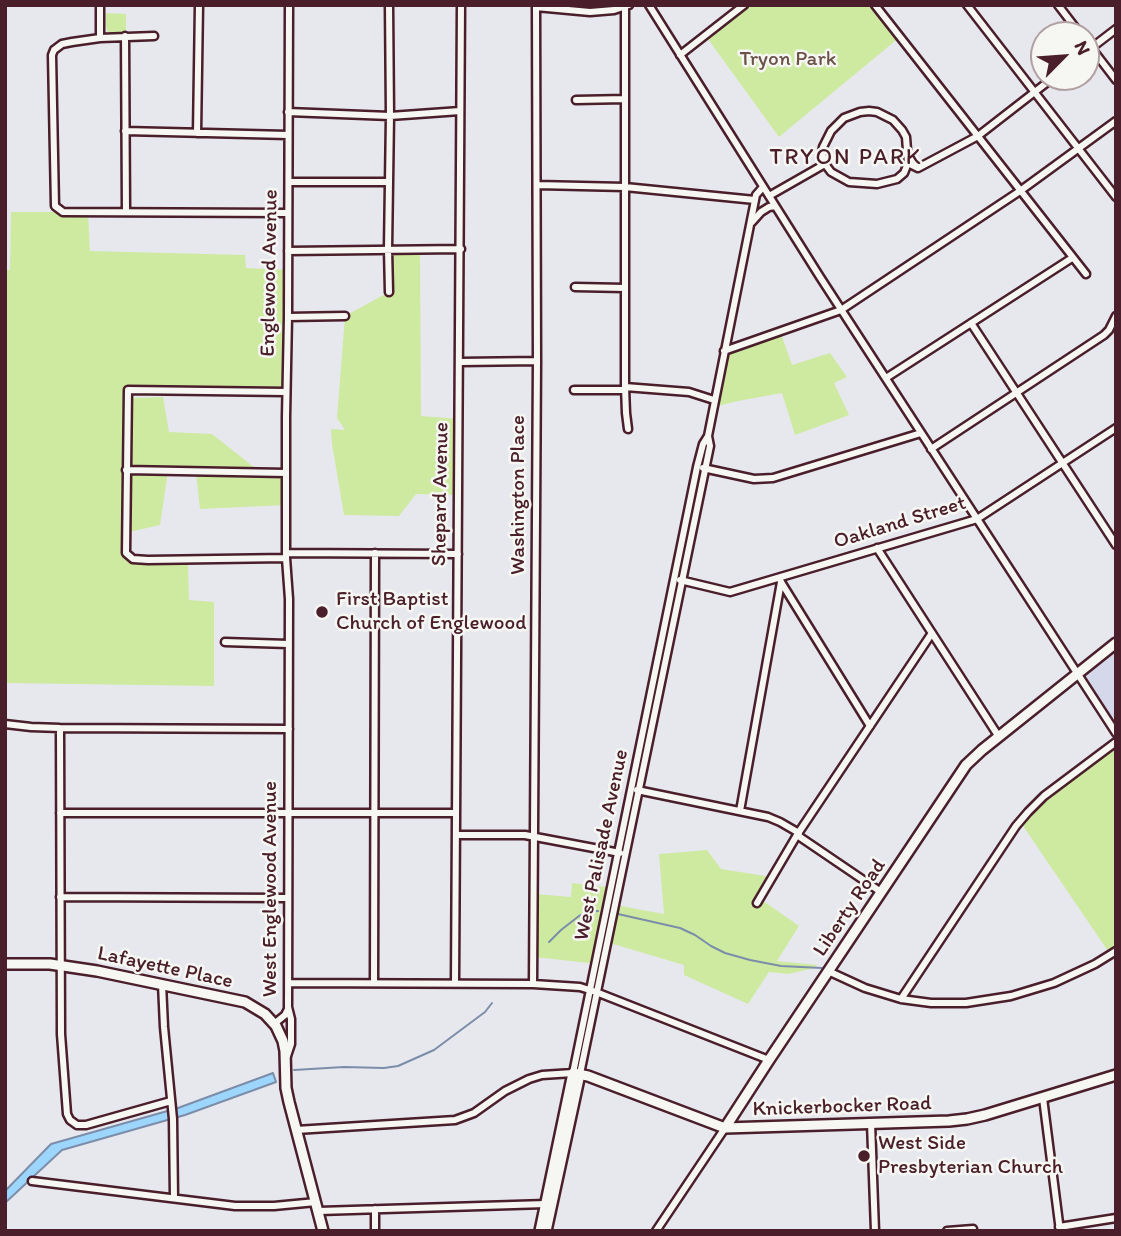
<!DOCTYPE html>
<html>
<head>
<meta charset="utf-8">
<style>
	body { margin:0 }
	#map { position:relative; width:1121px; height:1236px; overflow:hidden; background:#e7e8ee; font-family:Itim,sans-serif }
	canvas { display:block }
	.frame { position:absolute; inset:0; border:7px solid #4a1f2b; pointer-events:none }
	.north { position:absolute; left:1030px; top:21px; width:70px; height:70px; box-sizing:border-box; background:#f6f6f2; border:2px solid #b1a0a2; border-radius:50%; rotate:65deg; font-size:19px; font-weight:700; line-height:28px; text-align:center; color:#4a1f2b }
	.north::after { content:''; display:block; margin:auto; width:24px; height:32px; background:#4a1f2b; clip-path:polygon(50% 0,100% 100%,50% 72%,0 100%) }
</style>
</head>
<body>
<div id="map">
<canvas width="1121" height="1236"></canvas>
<div class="frame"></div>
<div class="north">N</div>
</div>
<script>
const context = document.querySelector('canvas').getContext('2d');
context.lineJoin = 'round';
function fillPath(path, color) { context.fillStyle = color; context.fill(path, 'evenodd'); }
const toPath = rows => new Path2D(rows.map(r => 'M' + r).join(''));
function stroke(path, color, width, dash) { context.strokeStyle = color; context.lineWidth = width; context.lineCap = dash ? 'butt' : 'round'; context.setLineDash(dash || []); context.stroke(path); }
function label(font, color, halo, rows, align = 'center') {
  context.font = font + ' Itim,sans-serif'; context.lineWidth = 5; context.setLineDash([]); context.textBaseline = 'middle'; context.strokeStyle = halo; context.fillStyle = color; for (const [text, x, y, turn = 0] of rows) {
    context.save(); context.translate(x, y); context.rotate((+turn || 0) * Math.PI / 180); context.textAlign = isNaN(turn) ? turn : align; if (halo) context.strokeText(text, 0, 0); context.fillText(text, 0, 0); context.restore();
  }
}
const built = toPath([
	[1116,643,1116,733,1077,674]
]);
const green = toPath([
	[744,5,875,5,900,37,779,137,705,35],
	[106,13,126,14,126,34,108,33,106,27],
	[11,212,88,212,90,251,245,255,246,268,288,270,286,392,128,390,134,398,163,397,169,432,212,434,255,468,286,473,286,505,200,509,196,472,168,471,160,525,125,533,130,557,188,559,189,600,214,602,214,686,5,683,5,270,10,270],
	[388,249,420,249,421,416,459,419,458,495,416,494,399,516,344,515,332,444,331,429,345,430,337,418,345,316,389,292],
	[780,331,792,365,830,353,847,377,834,383,849,415,795,435,782,393,738,401,713,407,724,351],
	[1116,742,1116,949,1110,954,1021,823],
	[707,850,721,869,772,877,759,898,799,926,777,961,817,965,815,968,788,974,769,972,748,1004,684,975,684,965,603,941,598,964,535,957,535,894,571,897,572,883,614,888,610,904,664,914,659,854]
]);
const water = toPath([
	[273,1073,276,1082,185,1115,62,1150,5,1203,5,1191,51,1144,178,1108,273,1073]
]);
const stream = toPath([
	[618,914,680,928,695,935,711,946,725,953,750,960,781,966,822,968],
	[549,942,561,930,579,916,588,912,598,911],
	[294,1070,344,1067,384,1068,398,1066,434,1050,485,1012,492,1003]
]);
const street = toPath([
	[389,5,390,116,388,249,389,292],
	[649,5,820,277,1116,733],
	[875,5,1086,274],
	[967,5,1116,197],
	[1058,5,1081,35],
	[536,7,590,12,614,10,629,5],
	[625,7,625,387,626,413,628,429],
	[125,36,126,211],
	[154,36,100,38,72,42,62,44,54,50,52,55,55,206,63,212,288,213],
	[100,38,100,5],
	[1086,41,1116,80],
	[1086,52,1116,29],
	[680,55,744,5],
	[576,100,625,99],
	[869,111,877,112,893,120,902,130,906,137,908,163,904,173,897,179,877,184,849,182,831,172,825,164,822,153,823,147,831,131,844,118,860,112,869,111],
	[288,112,390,116,460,111],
	[125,131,288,135],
	[197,133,199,5],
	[908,163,918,168,978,136,1054,77],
	[289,182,389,182],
	[537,185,625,187,755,200],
	[769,196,825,164],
	[752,222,761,212,769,207,775,206],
	[288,251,461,249],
	[575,287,625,288],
	[288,317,345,316],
	[971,323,1116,545],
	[724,351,841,310,1020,191,1116,121],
	[460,362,537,361],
	[886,378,1072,258],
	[625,387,689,392,714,400],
	[574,390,625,390],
	[286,392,128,390,126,553,133,559,148,560,286,558],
	[931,449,1104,335,1109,330,1116,316],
	[703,468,754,479,773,478,921,433],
	[126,470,286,473],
	[877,548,999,737],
	[286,553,458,554],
	[680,580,730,592,977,519,1116,428],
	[781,582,870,726],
	[225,642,288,644],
	[5,724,31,727,60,728,289,729],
	[60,728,61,1034,67,1114,70,1120,77,1125,86,1125,171,1101],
	[637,790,768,817,780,822,799,833],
	[740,811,781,582],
	[60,813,456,813],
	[456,835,525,835,620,853],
	[797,835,881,892],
	[60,897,288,898],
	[757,903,797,835,932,633],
	[828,971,865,988,901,999,931,1003,966,1003,1011,996,1054,983,1095,964,1116,951],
	[288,983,533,984,580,987,596,992,769,1060],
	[374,983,375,553],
	[455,983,461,5],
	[162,984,164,1027,173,1119,174,1198],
	[533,984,537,361,536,5],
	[901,999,1016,826,1028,812,1044,796,1116,742],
	[274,1024,285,1015,288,1009],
	[287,1056,291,1044,291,1019,288,1007,289,599,286,558,286,417,288,317,289,5],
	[580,1074,710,446,708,436],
	[1043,1098,1060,1231],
	[871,1123,875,1231],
	[296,1130,455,1120,474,1113,505,1091,529,1079,542,1075,573,1073,697,467,703,444,708,436,755,200,756,195,763,187],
	[32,1181,235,1206,274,1206,316,1202],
	[319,1211,546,1204],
	[1059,1227,1116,1218],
	[375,1231,375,1209],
	[656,1231,725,1128],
	[947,1231,973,1229,973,1231]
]);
const secondary = toPath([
	[5,964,50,964,97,971,245,1002,265,1014,276,1026,283,1041,285,1051,286,1088,289,1102,323,1231],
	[725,1128,769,1060,966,765,982,750,1116,643],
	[540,1231,573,1073,588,1076,725,1128,949,1121,967,1119,985,1115,1116,1075],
	[546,1231,580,1074]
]);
const markers = [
	[322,612,7,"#4a1f2b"],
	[864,1156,7,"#4a1f2b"]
];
const parkNames = [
	["Tryon Park",788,60]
];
const streetNames = [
	["Englewood Avenue",270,273,-89],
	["Shepard Avenue",441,494,-89],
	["Washington Place",519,495,-90],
	["Oakland Street",900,523,-17],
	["West Palisade Avenue",602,845,-78],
	["West Englewood Avenue",271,889,-90],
	["Liberty Road",850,908,-56],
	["Lafayette Place",165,968,12],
	["Knickerbocker Road",842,1107,-2]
];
const poiNames = [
	["First Baptist",336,600],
	["Church of Englewood",336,624],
	["West Side",878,1144],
	["Presbyterian Church",878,1168]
];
const neighbourhoodNames = [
	["TRYON PARK",846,158]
];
fillPath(built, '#d5d7ea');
fillPath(green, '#ceeaa1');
fillPath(water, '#9dd6fd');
stroke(water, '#7c8da9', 2);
stroke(stream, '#7c8da9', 2);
stroke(street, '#4a1f2b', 11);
stroke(secondary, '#4a1f2b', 14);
stroke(street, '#f6f6f2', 6);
stroke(secondary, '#f6f6f2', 9);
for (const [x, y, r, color] of markers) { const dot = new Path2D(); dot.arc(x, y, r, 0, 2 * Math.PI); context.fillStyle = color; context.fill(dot); stroke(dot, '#f6f6f2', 2.5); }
label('21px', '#6b5248', '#f6f6f2', parkNames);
label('21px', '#4a1f2b', '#f6f6f2', streetNames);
label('21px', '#4a1f2b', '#f6f6f2', poiNames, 'left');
context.letterSpacing = '2px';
label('23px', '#4a1f2b', '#f6f6f2', neighbourhoodNames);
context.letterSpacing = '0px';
</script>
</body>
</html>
